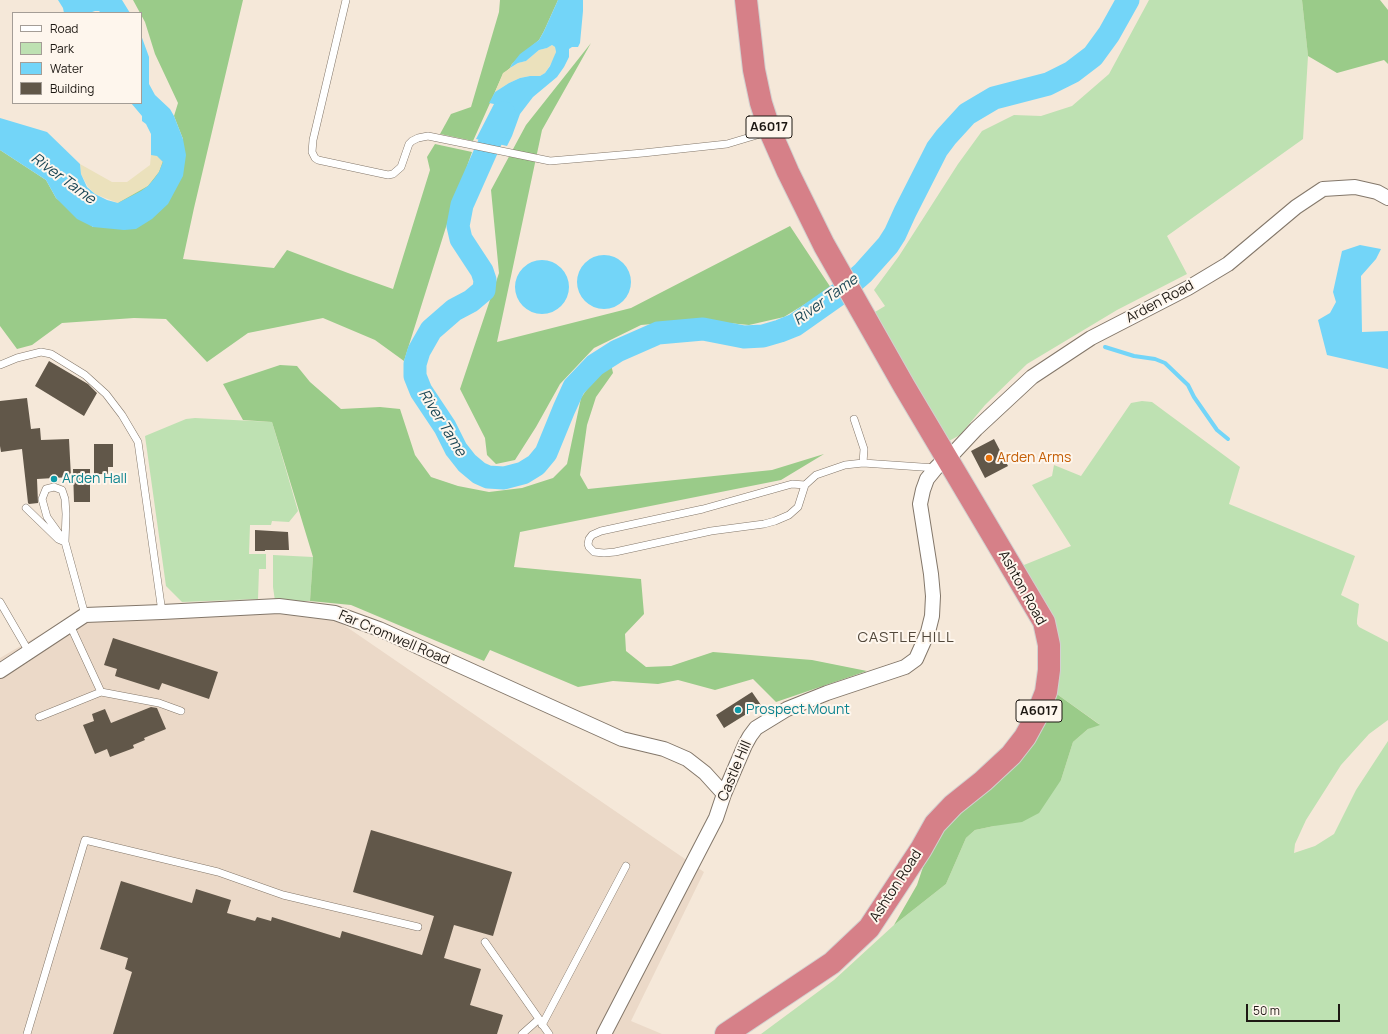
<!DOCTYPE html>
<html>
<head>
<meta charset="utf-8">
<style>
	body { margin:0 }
	#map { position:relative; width:1388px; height:1034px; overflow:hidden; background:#f5e8d9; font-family:Manrope,sans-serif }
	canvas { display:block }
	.legend { position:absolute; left:12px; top:12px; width:130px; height:92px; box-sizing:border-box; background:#fef6ed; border:1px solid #a49d96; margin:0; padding:5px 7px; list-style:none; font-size:12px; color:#1d1813 }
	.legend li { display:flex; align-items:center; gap:8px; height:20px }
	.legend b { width:20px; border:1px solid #a49d96 }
	.scale { position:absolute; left:1246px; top:1004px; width:94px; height:18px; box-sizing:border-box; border:2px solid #1d1813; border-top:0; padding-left:5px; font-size:12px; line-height:14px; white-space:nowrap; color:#1d1813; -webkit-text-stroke:3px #fef6ed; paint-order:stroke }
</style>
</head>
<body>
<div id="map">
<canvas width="1388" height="1034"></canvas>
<ul class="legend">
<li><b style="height:5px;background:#fff"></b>Road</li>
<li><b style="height:11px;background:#bee1b2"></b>Park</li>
<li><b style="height:11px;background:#73d5f8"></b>Water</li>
<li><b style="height:11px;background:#615749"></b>Building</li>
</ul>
<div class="scale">50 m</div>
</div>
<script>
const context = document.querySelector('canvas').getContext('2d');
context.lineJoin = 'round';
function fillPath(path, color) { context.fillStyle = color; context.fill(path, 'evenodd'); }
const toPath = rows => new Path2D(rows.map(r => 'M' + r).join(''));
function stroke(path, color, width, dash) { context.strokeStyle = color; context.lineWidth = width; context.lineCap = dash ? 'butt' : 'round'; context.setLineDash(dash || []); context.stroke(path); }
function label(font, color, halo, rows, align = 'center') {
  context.font = font + ' Manrope,sans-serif'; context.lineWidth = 4; context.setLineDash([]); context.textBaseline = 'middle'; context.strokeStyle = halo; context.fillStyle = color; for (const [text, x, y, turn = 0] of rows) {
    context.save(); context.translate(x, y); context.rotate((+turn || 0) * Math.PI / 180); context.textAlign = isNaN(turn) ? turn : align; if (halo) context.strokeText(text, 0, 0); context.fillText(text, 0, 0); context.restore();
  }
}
const industrial = toPath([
	[260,612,338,621,704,872,631,1021,662,1034,0,1034,0,658,65,620]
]);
const green = toPath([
	[1149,0,1302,0,1308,56,1303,139,1167,236,1187,274,1117,310,1027,364,985,405,960,435,947,442,875,312,885,306,874,290,899,256,958,164,982,131,1014,115,1041,116,1072,106,1109,74],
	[1142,401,1152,402,1240,467,1229,504,1355,556,1341,595,1359,604,1357,620,1357,624,1359,627,1388,642,1388,720,1369,734,1341,765,1306,820,1295,844,1294,853,1315,846,1334,834,1356,790,1388,741,1388,1034,761,1034,834,980,894,925,946,884,966,838,975,830,994,826,1061,780,1073,742,1088,729,1099,724,1054,692,1019,567,1071,546,1032,485,1052,476,1054,465,1081,476,1131,403],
	[195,418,272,422,298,511,289,522,272,521,271,525,250,525,249,554,266,554,266,569,259,569,258,599,182,602,166,586,145,436,186,419],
	[273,555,313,557,310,601,275,601,273,587]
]);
const forest = toPath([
	[133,0,243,0,194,208,183,259,274,268,287,250,348,273,393,289,430,170,427,157,435,144,472,152,446,227,404,361,375,340,323,318,248,333,207,362,166,319,134,318,62,323,32,345,17,349,0,326,0,150,46,180,56,198,93,227,183,139,174,116,178,103,155,54,145,22],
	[500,0,558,0,544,31,539,40,512,64,510,68,503,74,473,141,440,134,451,114,471,107,499,12],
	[1302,0,1380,0,1388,10,1388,64,1384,60,1337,73,1308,56],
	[591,43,542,130,497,342,631,308,790,226,831,288,784,317,749,325,697,320,641,325,594,348,560,384,536,427,515,460,496,464,487,455,485,438,460,389,499,273,491,190,526,125],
	[611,364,613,373,596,397,587,425,580,475,588,489,772,470,824,454,781,480,520,532,514,567,641,579,644,614,625,634,626,651,646,667,671,666,713,652,812,660,867,671,776,702,753,679,715,690,678,680,658,684,613,681,578,687,490,650,484,661,351,605,310,601,313,557,272,422,243,420,223,384,280,365,297,366,310,382,341,409,380,407,400,409,415,455,431,477,458,486,489,492,522,488,553,478,567,464,581,398,598,373],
	[1054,692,1100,725,1088,729,1073,742,1061,780,1039,813,1022,822,994,826,975,830,966,838,946,884,894,925,917,885,926,858,935,839]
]);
const sand = toPath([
	[552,45,555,47,556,52,554,59,545,73,540,76,530,76,520,78,509,83,495,92,503,73,518,63,526,61,539,50,547,48],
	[151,155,157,155,163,161,159,172,148,186,118,203,95,194,88,187,81,174,80,164,112,182,127,182,150,165]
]);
const water = toPath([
	[58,0,122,0,130,13,101,13,99,11,95,11,89,13,64,13,63,8],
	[558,0,583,0,583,11,580,43,578,47,572,47,569,49,569,57,564,67,557,77,533,97,520,114,512,136,507,146,476,139,494,104,489,103,495,92,509,83,520,78,530,76,540,76,545,73,550,66,556,52,555,47,552,45,547,48,539,50,526,61,518,63,510,68,512,64,520,54,539,40,544,31],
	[141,35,149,57,149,84,155,95,170,109,174,116,183,139,186,155,183,176,168,204,152,219,136,229,124,230,93,227,77,219,56,198,46,180,0,150,0,118,47,132,80,164,81,174,87,187,95,194,107,200,118,203,141,191,148,186,154,179,159,172,163,162,157,156,151,155,151,134,146,124,142,121,142,116,131,103,141,103],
	[1360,245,1381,249,1376,259,1361,276,1362,332,1388,331,1388,369,1327,355,1318,320,1330,313,1336,302,1333,292,1342,251],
	'577 282a27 27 0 1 1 54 0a27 27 0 1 1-54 0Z',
	'515 287a27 27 0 1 1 54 0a27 27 0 1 1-54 0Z'
]);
const stream = toPath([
	[1105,347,1134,356,1155,359,1165,363,1188,385,1194,397,1217,430,1228,439]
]);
const river = toPath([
	[504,113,490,142,462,205,458,226,461,239,482,271,485,280,484,290,471,301,454,310,431,330,419,351,415,364,415,376,421,391,445,427,456,449,467,463,479,473,488,477,504,478,523,473,536,465,546,453,564,409,574,387,595,365,617,351,658,333,703,329,744,337,763,336,780,331,795,325,839,294,863,273,888,245,895,234,905,212,937,149,946,137,967,114,994,98,1048,84,1072,72,1093,56,1109,34,1128,0]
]);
const building = toPath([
	[49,361,88,384,97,393,84,416,35,386],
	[27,398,31,429,40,428,41,440,69,439,71,477,37,479,38,503,29,504,28,503,22,449,1,452,0,446,0,401],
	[994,439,1008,466,985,478,971,451],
	[94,444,113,444,113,467,108,467,108,474,94,474],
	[73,469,90,469,90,502,74,502],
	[255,530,288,532,289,550,265,550,265,551,255,551],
	[113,638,218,672,209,699,162,683,159,690,115,676,117,669,104,665],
	[752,692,761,705,724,728,716,715],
	[151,707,157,708,166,729,144,738,145,740,133,745,134,748,110,757,107,749,95,754,83,725,94,721,92,714,105,709,111,723],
	[371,830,512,872,493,936,454,925,444,958,481,969,470,1005,503,1015,497,1034,113,1034,132,972,125,969,128,958,100,949,121,881,192,903,196,889,231,900,227,913,255,921,257,917,271,921,272,917,340,938,342,931,422,955,434,916,353,892]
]);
const service = toPath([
	[346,0,313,140,312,152,315,158,318,160,388,175,393,174,401,167,409,144,412,141,418,138,428,136,550,161,643,153,727,144,767,132],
	[0,365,17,358,41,352,51,354,85,375,106,394,122,415,138,442,162,612],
	[854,419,864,449,863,463],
	[805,485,792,484,703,509,601,531,592,535,589,539,588,544,589,547,594,552,604,553,615,552,711,531,764,524,775,521,789,515,798,507,805,485,816,475,845,465,863,463,936,468],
	[26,508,58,539,65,542,66,514,65,499,62,490,54,487,46,489,42,499,47,517,65,542,85,615],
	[0,602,29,652],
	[101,692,159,703,181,711],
	[39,717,101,692,70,625],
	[485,942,539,1019,522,1034],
	[540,1021,549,1034],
	[542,1025,626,866],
	[27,1034,85,840,218,872,283,895,418,927]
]);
const minor = toPath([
	[0,671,85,615,162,612,279,606,335,613,379,629,622,739,664,749,687,759,705,773,724,794],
	[604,1034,716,818,724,794,745,745,750,736,756,728,787,709,827,693,905,667,916,659,928,632,932,616,933,596,931,574,920,504,923,490,927,479,936,468,941,463,948,459,976,429,1032,377,1091,338,1188,288,1228,264,1296,207,1323,189,1355,187,1377,192,1388,198]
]);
const trunk = toPath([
	[726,1034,832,963,869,928,921,849,935,824,953,805,983,781,1011,755,1025,737,1037,715,1046,692,1049,670,1049,645,1044,622,904,386,824,245,788,172,770,131,761,103,754,70,746,0]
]);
const markers = [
	[989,458,4,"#e8710a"],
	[54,479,4,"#0f9aa8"],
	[738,710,4,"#0f9aa8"]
];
const shields = [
	[769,127,46],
	[1039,711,46]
];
const shieldNames = [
	["A6017",769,127],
	["A6017",1039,711]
];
const streetNames = [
	["Arden Road",1160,302,-28],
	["Ashton Road",1022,588,61],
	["Far Cromwell Road",394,638,23],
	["Castle Hill",735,771,-67],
	["Ashton Road",896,886,-57]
];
const foodNames = [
	["Arden Arms",997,458]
];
const cultureNames = [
	["Arden Hall",62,479],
	["Prospect Mount",746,710]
];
const waterNames = [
	["River Tame",63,179,36],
	["River Tame",826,300,-36],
	["River Tame",442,423,58]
];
const neighbourhoodNames = [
	["CASTLE HILL",906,638]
];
fillPath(industrial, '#ebd9c8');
fillPath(green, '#bee1b2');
fillPath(forest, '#9acb89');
fillPath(sand, '#ebe1bc');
fillPath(water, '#73d5f8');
stroke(stream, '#73d5f8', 4);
stroke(river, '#73d5f8', 23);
fillPath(building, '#615749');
stroke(service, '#83776a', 8);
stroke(minor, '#83776a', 16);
stroke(trunk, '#d2d1d0', 24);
stroke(service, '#fff', 7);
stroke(minor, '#fff', 14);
stroke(trunk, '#d68088', 22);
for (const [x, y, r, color] of markers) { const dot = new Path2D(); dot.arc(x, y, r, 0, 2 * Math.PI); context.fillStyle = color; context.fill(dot); stroke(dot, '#fef6ed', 1.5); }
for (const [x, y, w] of shields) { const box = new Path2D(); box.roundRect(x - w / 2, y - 11, w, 22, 3); context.fillStyle = '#fef6ed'; context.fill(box); stroke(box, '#1d1813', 1); }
label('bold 13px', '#1d1813', null, shieldNames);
label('14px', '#1d1813', '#fef6ed', streetNames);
label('14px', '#c56008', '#fef6ed', foodNames, 'left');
label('14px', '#0d838f', '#fef6ed', cultureNames, 'left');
label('italic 15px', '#1c4857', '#fef6ed', waterNames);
context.letterSpacing = '1px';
label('15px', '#51473a', '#fef6ed', neighbourhoodNames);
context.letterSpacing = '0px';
</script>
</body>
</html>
